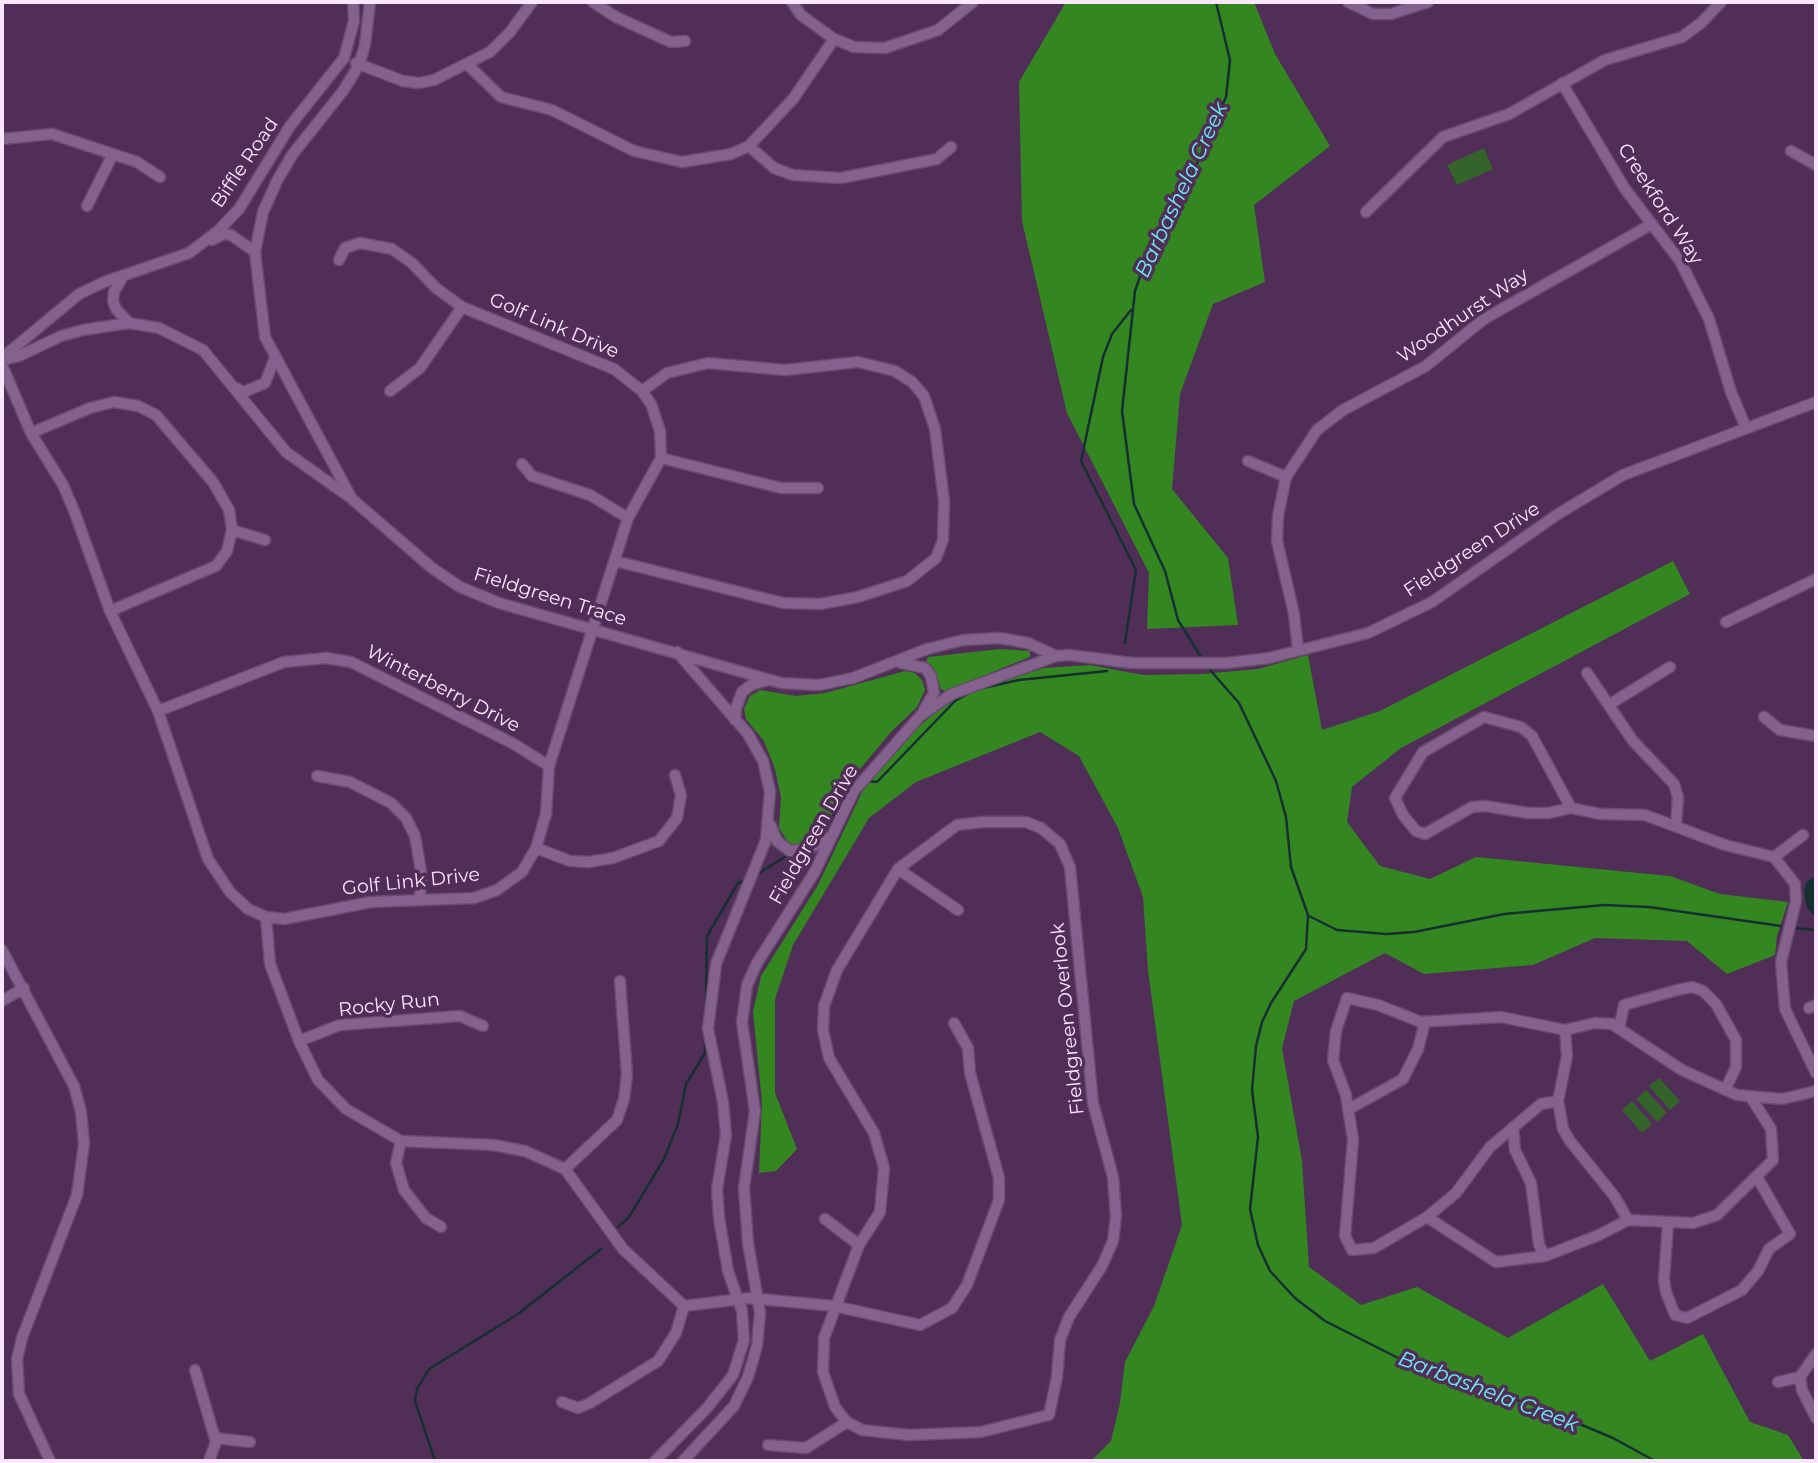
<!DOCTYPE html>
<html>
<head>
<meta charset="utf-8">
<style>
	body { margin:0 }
	#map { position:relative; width:1818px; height:1463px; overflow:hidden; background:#502e57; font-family:Montserrat,sans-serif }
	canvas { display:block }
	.frame { position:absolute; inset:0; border:4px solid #fbe6ff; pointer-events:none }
</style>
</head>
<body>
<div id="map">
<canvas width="1818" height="1463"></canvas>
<div class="frame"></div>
</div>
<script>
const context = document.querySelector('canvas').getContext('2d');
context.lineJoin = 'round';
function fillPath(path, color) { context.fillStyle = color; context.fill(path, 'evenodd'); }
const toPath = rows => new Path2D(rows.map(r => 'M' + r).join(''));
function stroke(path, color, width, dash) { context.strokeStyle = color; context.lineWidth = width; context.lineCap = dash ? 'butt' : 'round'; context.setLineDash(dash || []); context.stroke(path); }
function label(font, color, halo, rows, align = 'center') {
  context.font = font + ' Montserrat,sans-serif'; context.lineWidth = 7; context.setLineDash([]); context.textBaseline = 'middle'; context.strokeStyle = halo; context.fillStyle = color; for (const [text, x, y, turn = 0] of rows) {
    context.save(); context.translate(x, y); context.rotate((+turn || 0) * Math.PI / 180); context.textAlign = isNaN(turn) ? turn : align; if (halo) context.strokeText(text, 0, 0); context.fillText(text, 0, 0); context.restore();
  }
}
const green = toPath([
	[1484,148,1493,169,1457,185,1447,165],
	[1659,1078,1680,1101,1670,1110,1649,1086],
	[1646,1090,1667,1113,1657,1122,1636,1099],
	[1632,1101,1652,1124,1642,1133,1622,1110]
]);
const forest = toPath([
	[1066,2,1254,2,1275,54,1330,146,1254,205,1265,282,1213,304,1180,394,1172,489,1228,558,1238,625,1147,629,1149,573,1067,413,1022,221,1019,82],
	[1673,561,1690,594,1401,748,1352,787,1347,822,1380,866,1430,879,1476,857,1670,876,1720,894,1788,902,1777,936,1775,955,1727,974,1687,941,1595,938,1533,965,1424,974,1385,953,1294,1001,1282,1048,1302,1161,1309,1267,1361,1305,1417,1287,1508,1338,1603,1284,1650,1361,1703,1334,1750,1422,1788,1435,1804,1461,1091,1461,1111,1441,1120,1403,1125,1362,1154,1306,1182,1225,1148,970,1143,897,1118,828,1079,756,1040,732,916,782,869,818,793,945,775,999,775,1093,797,1149,776,1171,759,1173,762,1102,753,1012,761,976,818,885,864,788,912,732,942,707,963,694,1044,668,1090,665,1143,675,1203,674,1258,669,1308,655,1322,730,1380,711],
	[1000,649,1030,651,1030,657,945,691,941,689,933,667,926,662,928,657],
	[905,671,915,673,922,680,925,690,917,707,891,732,860,769,817,838,804,845,790,845,779,828,781,797,775,769,764,741,746,719,744,709,750,696,760,690,796,696,825,693]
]);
const water = toPath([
	[1816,875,1816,918,1807,908,1804,891,1807,882]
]);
const stream = toPath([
	[1125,643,1136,570,1081,461,1103,357,1112,334,1131,310],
	[1201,657,1178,620,1165,571,1134,504,1122,411,1135,291,1147,256,1182,198,1226,97,1230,60,1216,2],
	[1210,670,1239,703,1276,781,1286,817,1291,867,1308,915,1306,949,1271,1003,1262,1022,1256,1046,1252,1090,1258,1137,1250,1209,1258,1245,1270,1271,1295,1298,1325,1321,1414,1366,1471,1389,1532,1404,1613,1438,1655,1461],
	[983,688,1019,680,1107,671],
	[867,781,877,782,955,701,971,692],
	[799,846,834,816,852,779,857,780],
	[756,875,788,855],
	[1309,916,1337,930,1386,934,1414,932,1504,914,1604,905,1649,907,1781,926],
	[1795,928,1816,930],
	[706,1003,707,936,738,883,746,880],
	[618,1227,629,1217,664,1159,678,1124,686,1084,705,1053,705,1041],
	[435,1461,415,1401,417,1389,429,1369,518,1314,601,1249]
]);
const minor = toPath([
	[370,2,365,45,359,65,343,91,292,155,277,181,263,212,255,252,265,337,352,499,432,568,460,587,499,603,781,683,819,685,853,678,927,649,963,640,1000,638,1028,643,1056,656],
	[593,2,616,17,671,42,685,41],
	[792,2,801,15,834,39,854,47,885,48,938,30,973,2],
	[1348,2,1373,14,1391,14,1428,2],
	[356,63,403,81,419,83,434,80,490,52,510,32,532,2],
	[468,65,501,97,552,110,634,151,682,162,731,154,749,146,793,99,834,39],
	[1562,83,1625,189,1680,261,1709,319,1731,392,1746,428],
	[2,139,52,134,137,162,160,177],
	[749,146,774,168,793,175,841,178,937,159,951,147],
	[1791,151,1816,165],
	[87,206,113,154],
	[1366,212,1443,137,1509,114,1605,60,1682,37,1701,23,1721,2],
	[212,240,224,234,231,235,255,252],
	[123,276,114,292,113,301,116,309,129,323],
	[2,358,79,294,104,282,189,253,218,231,239,209,290,126,344,58,354,21,353,2],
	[2,360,19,356,61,336,83,330,129,323,159,328,203,350,286,452,348,496],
	[2,365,31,433,63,485,75,513,110,611,158,711,208,859,230,892,248,909,266,917,284,919,371,902,474,898,497,890,522,872,536,848,546,814,549,766,628,518,661,458,660,431,651,404,642,391,614,369,462,307,436,288,412,263,392,249,360,243,345,248,339,260],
	[234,387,244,392,265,383,274,360],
	[390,391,420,368,462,307],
	[31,433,90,408,114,402,138,406,156,415,213,482,229,510,232,530,227,551,216,566,110,611],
	[661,458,781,488,818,488],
	[1248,461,1286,477],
	[522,464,532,476,590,495,628,518],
	[232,530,265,540],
	[615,561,783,603,820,604,858,597,907,581,936,558,943,540,944,501,935,429,924,396,912,382,895,371,858,362,785,370,708,363,667,373,642,391],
	[1726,622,1816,579],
	[1298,650,1294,614,1277,541,1278,516,1286,477,1317,430,1343,410,1426,366,1484,319,1652,224],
	[901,663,925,668,931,676,934,693,924,710],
	[1587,673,1633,741,1674,784,1678,797,1676,825],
	[1610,704,1670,667],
	[158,711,284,662,326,658,351,662,514,744,549,766],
	[1764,717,1780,730,1816,736],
	[735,720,736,708,742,692,751,685,768,680],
	[317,776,350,782,391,803,406,818,415,836,421,871,420,899],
	[1571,808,1532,736,1521,727,1484,717,1423,752,1395,798,1403,815,1416,831,1425,834,1472,807,1485,806,1528,813,1548,813,1571,808,1600,814,1645,815,1725,845,1774,857,1803,835],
	[983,822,1026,822,1041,828,1060,844,1070,867,1093,1103,1113,1177,1116,1216,1113,1241,1102,1266,1069,1317,1060,1340,1057,1377,1049,1415,981,1432,909,1435,862,1430,847,1422,835,1407,823,1372,824,1338,859,1245,880,1212,884,1168,874,1133,829,1058,823,1030,824,1006,837,970,898,869,957,825,983,822],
	[771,826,777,841,790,851,811,848,830,837],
	[536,848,570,861,588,862,613,858,659,841,677,818,681,795,675,775],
	[1774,857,1795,884,1796,901,1781,962,1785,1009,1816,1073],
	[898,869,958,910],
	[266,917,270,964,299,1041,318,1080,346,1109,401,1141,493,1145,525,1151,565,1169,623,1249,684,1306,749,1298,834,1306,920,1325,952,1308,967,1285,999,1200,999,1178,970,1073,968,1048,954,1023],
	[2,950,74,1086,81,1112,84,1144,77,1195,22,1338,17,1359,19,1394,50,1461],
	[2,1001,24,988],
	[1809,1008,1816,1005],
	[1619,1029,1624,1005,1677,990,1692,987,1703,991,1716,1004,1736,1040,1736,1067,1725,1090],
	[1565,1030,1501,1017,1421,1022,1378,1005,1347,998,1336,1031,1333,1060,1346,1095,1353,1140,1345,1236,1352,1250,1374,1248,1427,1217,1456,1193,1490,1147,1541,1104,1558,1101,1567,1056,1565,1030,1595,1023,1612,1024,1682,1070,1737,1095,1782,1099,1816,1091],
	[299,1041,340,1025,460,1016,483,1026],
	[1558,1101,1563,1129,1570,1141,1615,1197,1628,1220],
	[1349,1109,1403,1079,1418,1049,1425,1022],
	[1513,1127,1515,1150,1531,1183,1539,1245,1545,1256],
	[401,1141,396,1163,404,1190,426,1218,441,1227],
	[565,1169,617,1120,624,1099,627,1075,620,981],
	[1427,1217,1496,1262,1545,1256,1599,1235,1628,1220,1693,1223,1717,1215,1773,1160,1771,1129,1750,1096],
	[825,1219,859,1245],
	[1668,1223,1664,1280,1666,1292,1675,1315,1687,1318,1742,1290,1758,1271,1769,1249,1790,1234,1757,1177],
	[1816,1354,1800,1377,1802,1390,1816,1418],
	[195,1370,216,1442,209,1461],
	[1778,1382,1800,1377],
	[562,1402,578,1408,590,1403,658,1361,676,1333,684,1306],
	[215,1438,250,1442],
	[768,1445,806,1448,847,1422],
	[655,1461,707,1408,733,1375,744,1340,742,1311,728,1271,719,1218,717,1189,726,1135,723,1102,708,1029,716,964,766,840,770,791,763,761,748,734,677,652],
	[683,1461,734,1406,748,1377,757,1346,760,1313,748,1243,744,1188,755,1111,742,1022,747,985,757,963,814,873,854,791,921,715,952,694,1056,656,1069,655,1132,663,1227,663,1269,658,1368,633,1432,602,1558,514,1623,475,1816,402]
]);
const streetNames = [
	["Biffle Road",245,163,-56],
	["Creekford Way",1660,204,57],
	["Woodhurst Way",1463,316,-34],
	["Golf Link Drive",554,326,23],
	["Fieldgreen Drive",1472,550,-33],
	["Fieldgreen Trace",550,597,17],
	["Winterberry Drive",443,689,27],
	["Fieldgreen Drive",814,835,-60],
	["Golf Link Drive",411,882,-6],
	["Rocky Run",389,1005,-6],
	["Fieldgreen Overlook",1068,1019,-96]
];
const waterNames = [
	["Barbashela Creek",1182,190,-65],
	["Barbashela Creek",1488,1392,21]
];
fillPath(green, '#35642b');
fillPath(forest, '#348720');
fillPath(water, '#163031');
stroke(stream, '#163031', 2.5);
stroke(minor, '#684b6e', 13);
stroke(minor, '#85618d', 10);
label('19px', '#fbe6ff', '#502e57', streetNames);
label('italic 21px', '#6becf3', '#502e57', waterNames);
</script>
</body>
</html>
